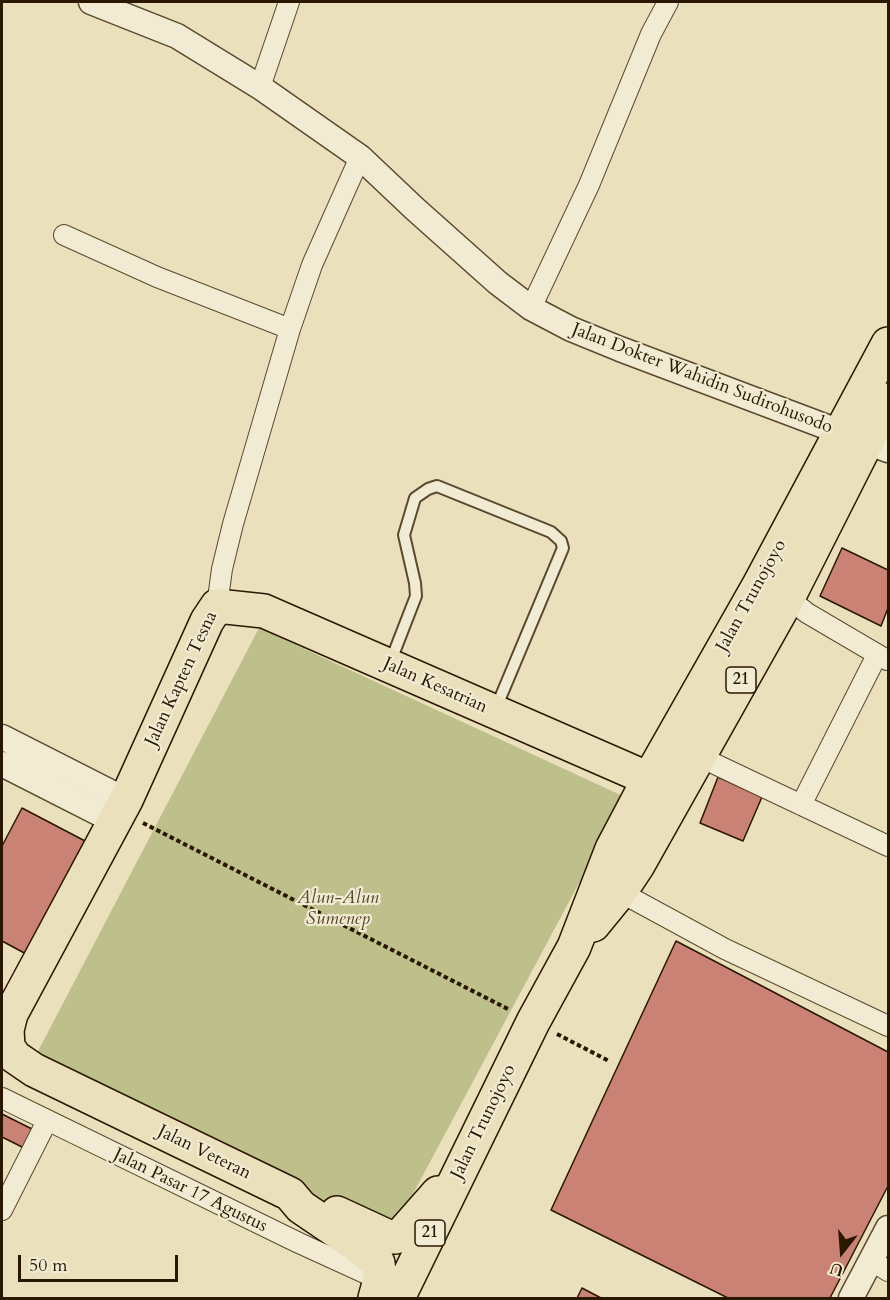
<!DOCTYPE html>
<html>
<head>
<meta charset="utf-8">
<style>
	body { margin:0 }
	#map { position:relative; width:890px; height:1300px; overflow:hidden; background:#ebe0bc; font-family:Cardo,serif }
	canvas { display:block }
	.frame { position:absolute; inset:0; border:3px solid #2a1700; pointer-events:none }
	.north { position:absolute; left:812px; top:1222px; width:60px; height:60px; -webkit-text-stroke:4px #f2ebd3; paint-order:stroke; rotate:197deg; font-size:16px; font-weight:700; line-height:24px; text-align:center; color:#2a1700 }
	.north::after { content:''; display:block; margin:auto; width:21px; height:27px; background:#2a1700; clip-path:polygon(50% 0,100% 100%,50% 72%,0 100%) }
	.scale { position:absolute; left:18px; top:1255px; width:160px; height:27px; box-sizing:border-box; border:3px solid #2a1700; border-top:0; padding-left:8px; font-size:18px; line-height:21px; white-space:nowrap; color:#2a1700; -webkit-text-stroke:4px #f2ebd3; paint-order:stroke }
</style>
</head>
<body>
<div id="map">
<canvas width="890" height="1300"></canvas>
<div class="frame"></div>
<div class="north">U</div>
<div class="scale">50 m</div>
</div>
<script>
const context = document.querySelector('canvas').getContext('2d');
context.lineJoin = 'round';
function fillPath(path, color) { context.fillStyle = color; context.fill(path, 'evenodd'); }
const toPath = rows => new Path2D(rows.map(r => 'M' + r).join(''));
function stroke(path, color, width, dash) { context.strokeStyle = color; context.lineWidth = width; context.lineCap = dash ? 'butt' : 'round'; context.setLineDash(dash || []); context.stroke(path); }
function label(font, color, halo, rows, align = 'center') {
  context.font = font + ' Cardo,serif'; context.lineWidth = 4.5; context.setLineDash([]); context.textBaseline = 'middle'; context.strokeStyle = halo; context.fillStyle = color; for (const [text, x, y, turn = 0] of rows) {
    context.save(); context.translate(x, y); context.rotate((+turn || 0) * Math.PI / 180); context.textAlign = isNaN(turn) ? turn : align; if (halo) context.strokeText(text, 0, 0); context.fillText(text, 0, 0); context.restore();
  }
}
const green = toPath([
	[259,628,625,797,391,1235,35,1057]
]);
const building = toPath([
	[842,548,888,570,888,608,881,626,820,596,842,548],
	[718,777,762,797,743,841,700,823,718,777],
	[22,808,87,842,28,955,2,941,2,846,22,808],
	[676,941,888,1052,888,1186,830,1298,728,1298,551,1210,676,941],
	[2,1114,34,1130,24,1148,2,1137,2,1114],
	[582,1288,601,1298,577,1298,582,1288]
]);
const path = toPath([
	[143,823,510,1010],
	[557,1034,609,1061]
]);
const service = toPath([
	[390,663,416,596,415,583,404,535,415,498,428,489,437,486,551,532,561,541,563,548,496,708]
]);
const minor = toPath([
	[260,87,289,2],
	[64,235,157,277,290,329],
	[531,308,589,185,651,34,668,2],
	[788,598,807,613,887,660],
	[217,606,222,569,233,524,290,329,312,265,360,157],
	[698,756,888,846],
	[801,805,877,655],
	[620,892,725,949,888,1026],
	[2,1098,299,1243,380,1280],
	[2,1210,47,1121],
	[871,1260,888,1271]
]);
const tertiary = toPath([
	[91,2,177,36,260,87,360,157,415,209,498,283,531,308,571,329,620,349,888,450],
	[2,737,126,800],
	[2,764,114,821],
	[851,1298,888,1228]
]);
const trunk = toPath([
	[593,925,620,892,638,865,788,598,888,400],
	[337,1213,389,1237,395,1237,401,1235,438,1193],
	[375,1298,380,1280,378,1263,357,1245,301,1207,290,1194,34,1070,15,1057,8,1047,7,1030,11,1014,126,800,207,621,217,606,264,611,649,779],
	[398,1298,533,1022,574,947,612,849,649,779,758,587,888,344]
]);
const shields = [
	[741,680,30],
	[430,1233,30]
];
const shieldNames = [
	["21",741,680],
	["21",430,1233]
];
const streetNames = [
	["Jalan Dokter Wahidin Sudirohusodo",702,379,21],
	["Jalan Trunojoyo",752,596,-61],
	["Jalan Kapten Tesna",182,679,-65],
	["Jalan Kesatrian",435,686,24],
	["Jalan Trunojoyo",484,1122,-64],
	["Jalan Veteran",204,1153,26],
	["Jalan Pasar 17 Agustus",190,1191,26]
];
const parkNames = [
	["Alun-Alun",338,899],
	["Sumenep",338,920]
];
fillPath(green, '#bec08c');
fillPath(building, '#ca8274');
stroke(building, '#2a1700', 1.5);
stroke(service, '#5a492f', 14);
stroke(minor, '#5a492f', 22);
stroke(tertiary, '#5a492f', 27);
stroke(trunk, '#2a1700', 36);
stroke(path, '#2a1700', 4, [4.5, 3]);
stroke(service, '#f2ebd3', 10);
stroke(minor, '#f2ebd3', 20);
stroke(tertiary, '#f2ebd3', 24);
stroke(trunk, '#ebe0bc', 33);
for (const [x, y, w] of shields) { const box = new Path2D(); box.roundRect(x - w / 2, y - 13, w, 26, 4.5); context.fillStyle = '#f2ebd3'; context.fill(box); stroke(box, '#2a1700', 1.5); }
label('bold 16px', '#2a1700', null, shieldNames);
label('18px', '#2a1700', '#f2ebd3', streetNames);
label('italic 18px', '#564a2a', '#f2ebd3', parkNames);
</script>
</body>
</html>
